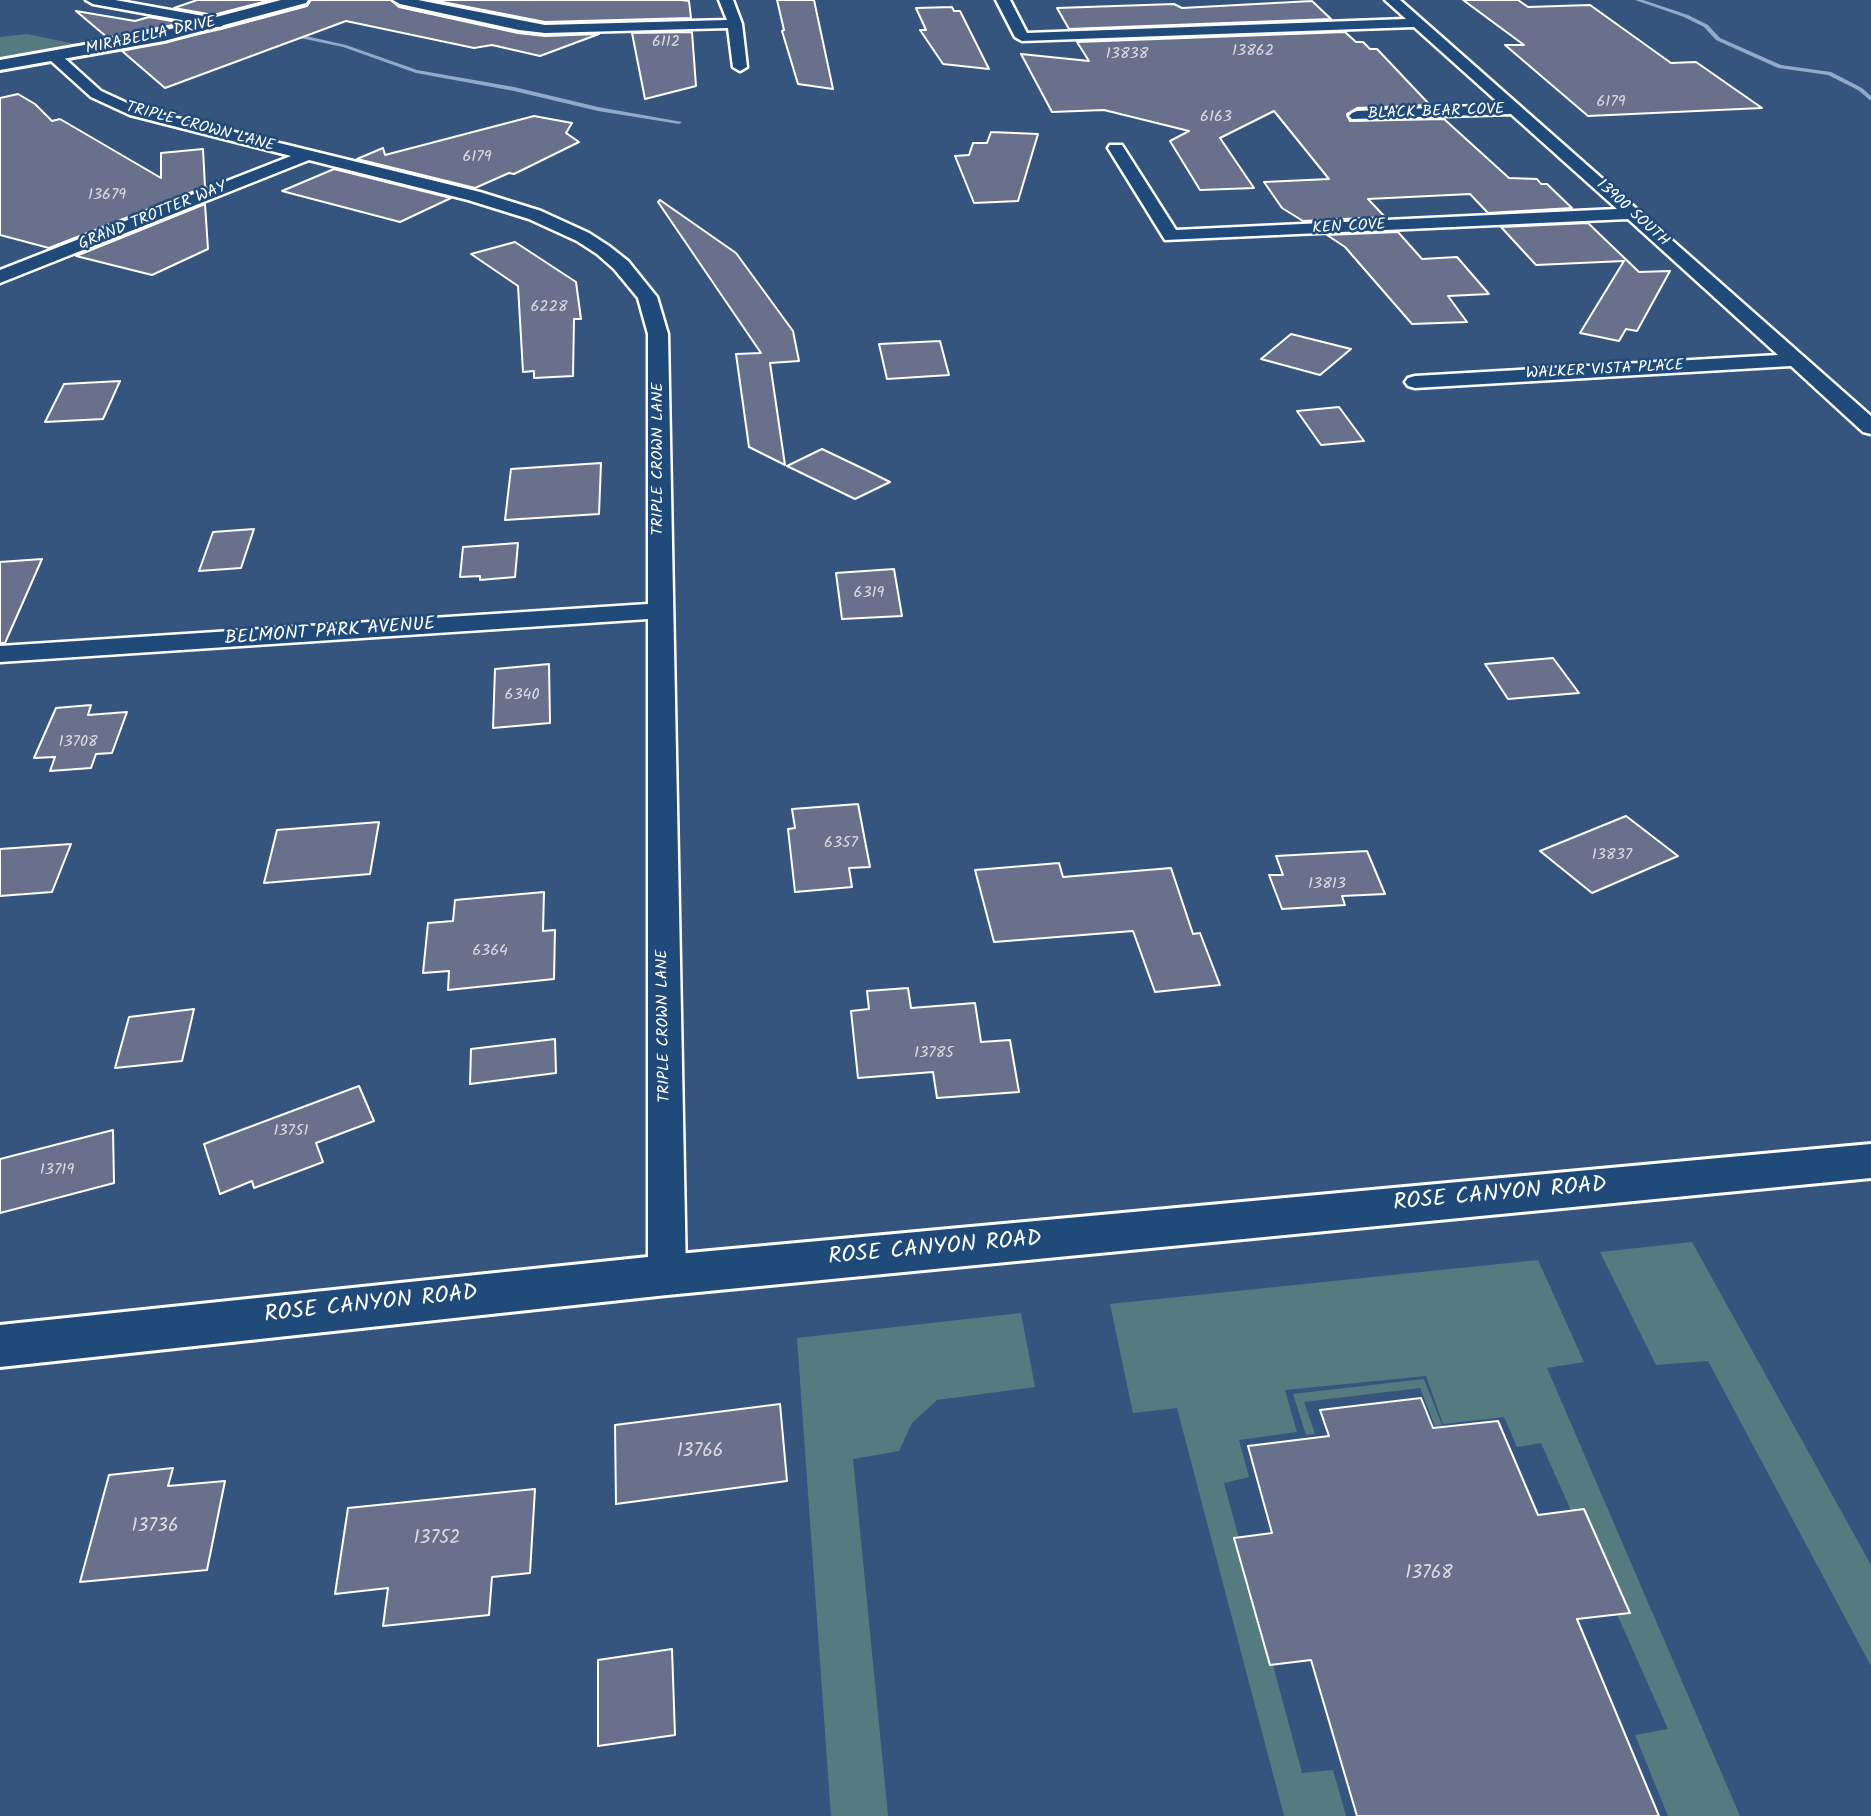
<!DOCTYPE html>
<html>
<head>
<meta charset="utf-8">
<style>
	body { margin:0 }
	canvas { display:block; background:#35557f }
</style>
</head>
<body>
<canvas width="1871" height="1816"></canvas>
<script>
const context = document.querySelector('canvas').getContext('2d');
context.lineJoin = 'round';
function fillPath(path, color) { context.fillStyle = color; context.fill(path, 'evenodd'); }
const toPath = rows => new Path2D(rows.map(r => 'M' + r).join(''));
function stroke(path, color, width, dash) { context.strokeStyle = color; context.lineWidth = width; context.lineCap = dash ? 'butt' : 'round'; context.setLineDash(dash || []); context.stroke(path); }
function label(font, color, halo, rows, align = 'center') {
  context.font = font + ' Kalam,sans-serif'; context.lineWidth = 5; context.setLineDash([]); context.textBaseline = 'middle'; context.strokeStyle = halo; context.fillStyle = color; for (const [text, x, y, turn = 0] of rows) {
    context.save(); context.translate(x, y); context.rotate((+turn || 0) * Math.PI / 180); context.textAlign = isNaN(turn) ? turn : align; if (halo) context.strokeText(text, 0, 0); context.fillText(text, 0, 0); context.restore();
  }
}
const green = toPath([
	[186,22,179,27,81,47,0,60,0,37,27,34,75,44],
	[1692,1242,1871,1565,1871,1666,1708,1361,1656,1365,1600,1252],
	[1538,1260,1584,1362,1547,1368,1740,1816,1668,1816,1635,1735,1668,1729,1541,1443,1517,1447,1504,1417,1443,1424,1426,1376,1285,1390,1297,1432,1239,1440,1249,1477,1224,1483,1302,1773,1333,1770,1346,1816,1284,1816,1177,1408,1133,1413,1110,1304],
	[1021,1313,1035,1387,937,1400,912,1423,899,1451,853,1459,888,1816,831,1816,797,1338],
	[1424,1379,1442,1425,1435,1426,1420,1388,1304,1402,1315,1434,1306,1435,1293,1394]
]);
const stream = toPath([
	[1635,0,1643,0,1688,15,1708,25,1720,38,1781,65,1831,72,1862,88,1871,96,1871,101,1858,90,1828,75,1778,68,1716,40,1704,27,1684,17,1635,0],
	[288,32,346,45,417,70,514,87,598,107,682,122,679,124,598,111,514,91,416,73,343,47,286,35,288,32]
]);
const building = toPath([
	[197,0,271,0,213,15,174,8,197,0],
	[311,0,391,0,399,7,518,33,545,36,599,34,540,56,492,45,474,48,346,21,165,88,122,51,221,29,307,6,311,0],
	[432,0,681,0,689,1,691,18,545,22,432,0],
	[777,0,814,0,833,89,798,84,782,31,784,30,777,0],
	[1463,0,1518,0,1528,7,1590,5,1671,63,1696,62,1762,108,1588,116,1505,45,1524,45,1463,0],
	[1312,1,1331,19,1069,29,1057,8,1174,4,1182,8,1312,1],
	[952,7,954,11,960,11,989,69,943,64,920,30,926,30,916,8,952,7],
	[76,11,135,21,149,17,183,23,108,38,76,11],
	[692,32,696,86,645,99,632,33,692,32],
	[1345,32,1356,42,1363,42,1370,49,1377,49,1430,105,1357,108,1347,114,1350,121,1444,119,1509,178,1537,179,1541,184,1547,184,1572,208,1488,213,1470,194,1368,199,1385,217,1303,221,1282,208,1264,182,1329,179,1274,111,1220,138,1254,188,1200,190,1170,141,1189,131,1104,110,1052,112,1021,54,1089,61,1077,42,1345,32],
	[18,94,35,104,52,121,60,119,161,178,161,153,203,149,205,187,49,248,0,235,0,98,18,94],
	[534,116,572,123,566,133,579,142,514,174,509,173,475,188,357,159,383,148,385,155,534,116],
	[991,132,1038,134,1018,201,974,203,955,156,969,155,973,143,987,143,991,132],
	[334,169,451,198,400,222,282,191,334,169],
	[660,200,736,253,793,331,799,361,770,363,785,465,749,447,736,354,761,353,658,202,660,200],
	[205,204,208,249,152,275,76,256,205,204],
	[1588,223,1639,272,1670,271,1637,331,1626,329,1619,341,1580,333,1624,261,1536,265,1501,227,1588,223],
	[1398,232,1422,259,1457,257,1489,294,1448,296,1467,322,1412,324,1345,247,1327,235,1398,232],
	[515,242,576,282,581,319,574,319,573,376,534,378,534,371,523,372,518,286,471,254,515,242],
	[1291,334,1351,349,1320,375,1261,359,1291,334],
	[940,341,949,375,887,379,879,344,940,341],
	[120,381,103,419,45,422,64,384,120,381],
	[1339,407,1364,441,1321,445,1297,411,1339,407],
	[822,449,866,470,890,482,855,499,787,466,822,449],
	[601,463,599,514,505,520,511,469,601,463],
	[254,529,241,568,199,571,213,532,254,529],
	[518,543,515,577,480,580,480,576,460,577,463,547,518,543],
	[42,559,5,643,0,643,0,562,42,559],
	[894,569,902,616,842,619,836,573,894,569],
	[1553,658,1579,693,1508,699,1485,664,1553,658],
	[549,664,550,723,493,728,495,669,549,664],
	[91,705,88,715,127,712,112,753,96,754,91,768,50,771,55,757,34,758,56,708,91,705],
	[858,804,870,867,849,868,852,887,795,892,788,829,795,828,792,809,858,804],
	[1626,816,1678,856,1592,893,1540,851,1626,816],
	[379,822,370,874,264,883,277,830,379,822],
	[71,844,52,892,0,896,0,849,71,844],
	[1367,851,1385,894,1342,896,1345,905,1282,909,1269,875,1283,875,1276,856,1367,851],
	[1059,863,1063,877,1171,868,1193,934,1200,933,1220,985,1155,992,1133,931,994,942,975,870,1059,863],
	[544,892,543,931,555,930,554,979,448,990,449,971,423,973,428,923,453,921,455,900,544,892],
	[908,988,911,1008,975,1003,981,1042,1010,1040,1019,1092,937,1098,933,1072,858,1078,851,1011,869,1009,867,991,908,988],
	[194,1009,182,1061,115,1068,129,1017,194,1009],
	[555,1039,556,1073,470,1084,471,1049,555,1039],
	[359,1086,374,1121,316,1143,323,1162,254,1188,252,1181,220,1194,204,1144,359,1086],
	[113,1130,114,1183,0,1213,0,1159,113,1130],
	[1421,1398,1433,1428,1498,1421,1538,1515,1584,1509,1630,1613,1577,1619,1659,1816,1357,1816,1311,1660,1270,1665,1234,1538,1272,1533,1248,1446,1329,1436,1320,1410,1421,1398],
	[780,1404,787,1481,616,1504,615,1425,780,1404],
	[173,1468,168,1486,225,1481,207,1570,80,1582,109,1475,173,1468],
	[535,1489,530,1573,492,1577,489,1615,383,1626,388,1588,335,1594,348,1508,535,1489],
	[672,1649,675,1735,598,1746,598,1660,672,1649]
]);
const street = toPath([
	[86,0,115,0,220,19,227,23,220,27,93,4,86,0],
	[393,0,418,0,545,25,727,20,719,0,733,0,742,24,747,67,740,71,733,67,728,28,545,33,519,30,400,4,393,0],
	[996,0,1010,0,1027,33,1406,19,1385,0,1400,0,1871,416,1871,434,1863,432,1791,366,1415,388,1408,386,1405,382,1408,378,1415,376,1778,355,1628,219,1165,240,1108,148,1110,145,1122,145,1176,230,1617,209,1511,114,1352,119,1349,116,1352,113,1357,111,1501,105,1414,27,1022,41,1015,37,996,0],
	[55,53,60,54,101,91,140,109,480,192,541,211,589,233,609,246,628,261,657,297,668,334,686,1275,681,1286,667,1291,653,1286,648,1275,648,619,0,662,0,646,648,604,648,334,638,298,614,269,597,254,577,241,529,219,468,200,309,160,0,283,0,270,291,156,130,115,91,97,50,60,48,57,55,53]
]);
const secondary = toPath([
	[281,0,308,0,306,3,164,41,0,70,0,60,163,31,281,0],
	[1871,1144,1871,1178,667,1295,0,1367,0,1325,667,1255,1871,1144]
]);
const farStreetnames = [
	["MIRABELLA DRIVE",151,37,-12],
	["BLACK BEAR COVE",1436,113,-2],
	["TRIPLE CROWN LANE",200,128,15],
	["13900 SOUTH",1632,214,42],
	["GRAND TROTTER WAY",153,217,-22],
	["KEN COVE",1349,228,-3],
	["WALKER VISTA PLACE",1605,371,-3],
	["TRIPLE CROWN LANE",659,459,-90],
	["TRIPLE CROWN LANE",665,1026,-91]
];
const numberNames = [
	["6112",666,43],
	["13862",1253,52],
	["13838",1127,55],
	["6179",1611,103],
	["6163",1216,118],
	["6179",477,158],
	["13679",107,196],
	["6228",549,308],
	["6319",869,594],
	["6340",522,696],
	["13708",78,743],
	["6357",841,844],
	["13837",1612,856],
	["13813",1327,885],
	["6364",490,952],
	["13785",934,1054],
	["13751",291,1132],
	["13719",57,1171]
];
const streetNames = [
	["BELMONT PARK AVENUE",330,633,-4]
];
const nearNumbernames = [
	["13766",700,1453],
	["13736",155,1528],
	["13752",437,1540],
	["13768",1429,1575]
];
const nearStreetnames = [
	["ROSE CANYON ROAD",1500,1196,-5],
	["ROSE CANYON ROAD",935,1250,-5],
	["ROSE CANYON ROAD",371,1306,-6]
];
fillPath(green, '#557b81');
fillPath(stream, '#90aac7');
fillPath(building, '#69708c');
stroke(building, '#fff', 2);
stroke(street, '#fff', 5);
stroke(secondary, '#fff', 6);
fillPath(street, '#1f4a7a');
fillPath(secondary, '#1f4a7a');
label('16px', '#fff', '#1f4a7a', farStreetnames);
label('16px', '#dadbe2', null, numberNames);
label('19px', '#fff', '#1f4a7a', streetNames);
label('19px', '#dadbe2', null, nearNumbernames);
label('23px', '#fff', '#1f4a7a', nearStreetnames);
</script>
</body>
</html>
